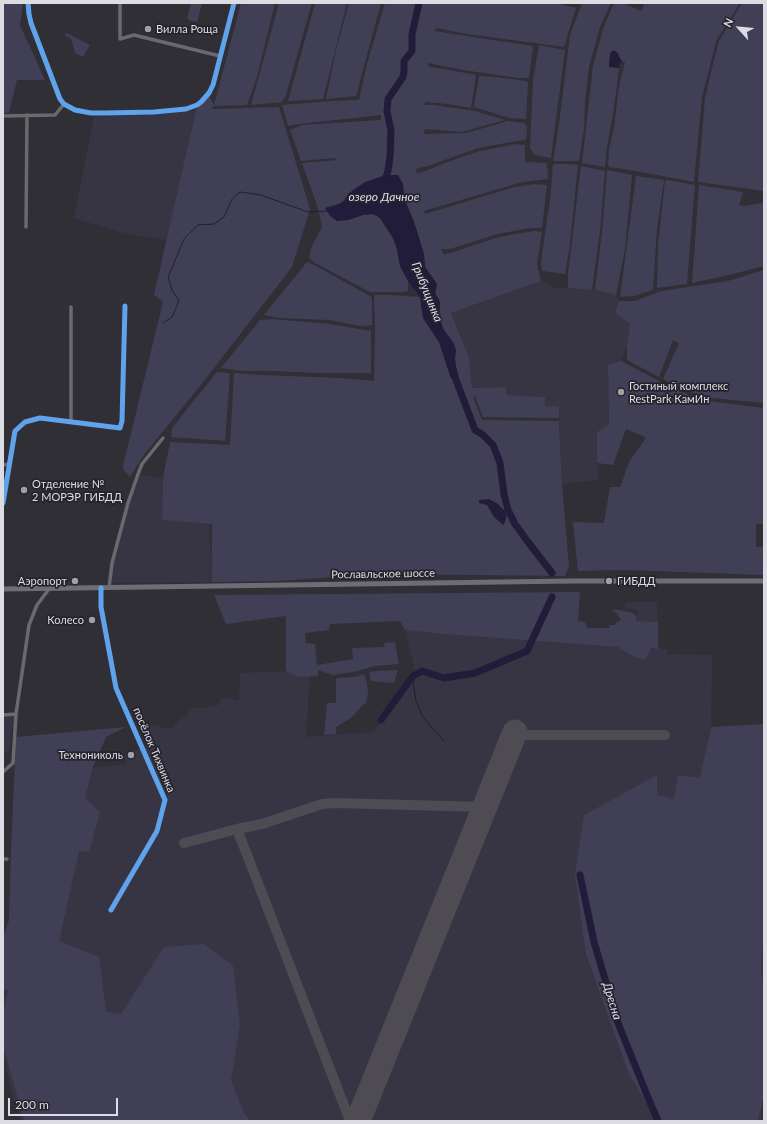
<!DOCTYPE html>
<html>
<head>
<meta charset="utf-8">
<style>
	body { margin:0 }
	#map { position:relative; width:767px; height:1124px; overflow:hidden; background:#302f35; font-family:Lato,sans-serif }
	canvas { display:block }
	.frame { position:absolute; inset:0; border:4px solid #dcdce2; pointer-events:none }
	.north { position:absolute; left:719px; top:8px; width:40px; height:40px; -webkit-text-stroke:3px #25242d; paint-order:stroke; rotate:297deg; font-size:11px; font-weight:700; line-height:16px; text-align:center; color:#dcdce2 }
	.north::after { content:''; display:block; margin:auto; width:14px; height:18px; background:#dcdce2; clip-path:polygon(50% 0,100% 100%,50% 72%,0 100%) }
	.scale { position:absolute; left:8px; top:1098px; width:110px; height:18px; box-sizing:border-box; border:2px solid #dcdce2; border-top:0; padding-left:5px; font-size:12px; line-height:14px; white-space:nowrap; color:#dcdce2; -webkit-text-stroke:3px #25242d; paint-order:stroke }
</style>
</head>
<body>
<div id="map">
<canvas width="767" height="1124"></canvas>
<div class="frame"></div>
<div class="north">N</div>
<div class="scale">200 m</div>
</div>
<script>
const context = document.querySelector('canvas').getContext('2d');
context.lineJoin = 'round';
function fillPath(path, color) { context.fillStyle = color; context.fill(path, 'evenodd'); }
const toPath = rows => new Path2D(rows.map(r => 'M' + r).join(''));
function stroke(path, color, width, dash) { context.strokeStyle = color; context.lineWidth = width; context.lineCap = dash ? 'butt' : 'round'; context.setLineDash(dash || []); context.stroke(path); }
function label(font, color, halo, rows, align = 'center') {
  context.font = font + ' Lato,sans-serif'; context.lineWidth = 3.5; context.setLineDash([]); context.textBaseline = 'middle'; context.strokeStyle = halo; context.fillStyle = color; for (const [text, x, y, turn = 0] of rows) {
    context.save(); context.translate(x, y); context.rotate((+turn || 0) * Math.PI / 180); context.textAlign = isNaN(turn) ? turn : align; if (halo) context.strokeText(text, 0, 0); context.fillText(text, 0, 0); context.restore();
  }
}
const built = toPath([
	[196,110,167,240,124,233,74,218,94,117,168,114],
	[541,281,556,288,595,290,616,295,619,301,615,313,630,324,627,345,621,361,608,366,609,424,597,432,598,480,562,484,559,406,545,406,544,397,507,395,506,387,472,388,469,357,451,313],
	[137,475,163,478,162,520,209,523,210,548,211,549,212,582,114,583,109,576],
	[626,602,657,602,658,622,636,621,639,611,625,608],
	[405,630,443,634,618,647,636,658,651,648,667,649,667,654,712,655,711,727,708,737,710,748,764,854,764,1081,761,1121,21,1121,12,1093,3,1052,3,977,84,769,127,764,124,755,147,745,140,728,147,724,171,729,182,717,188,717,189,709,217,706,221,698,239,700,240,673,286,671,298,677,310,676,306,737,373,732,392,709,416,674],
	[3,714,14,714,9,753,3,753]
]);
const green = toPath([
	[3,3,23,3,20,25,45,80,17,80,9,113,3,113],
	[191,3,202,3,197,22,189,20,187,18],
	[241,3,275,3,257,77,247,105,214,106,212,109,279,107,310,209,292,267,204,381,143,456,130,477,124,470,123,466,163,302,154,295,196,110,208,94,214,105],
	[279,3,312,3,286,95,282,102,251,105],
	[315,3,347,3,323,99,288,101],
	[349,3,381,3,356,96,326,99,336,50],
	[385,3,557,3,576,8,564,47,467,34,436,28,435,31,479,38,514,43,533,46,529,78,518,78,463,70,428,63,429,67,444,69,476,75,471,108,448,104,425,102,425,105,434,105,475,111,505,120,462,132,425,129,424,134,466,133,508,121,524,123,527,127,526,140,511,142,478,148,431,165,416,169,417,174,461,157,480,151,516,144,525,145,525,162,547,163,548,179,522,182,424,211,425,214,514,187,535,184,547,185,542,228,529,228,498,234,450,249,441,249,444,255,496,238,515,234,535,231,542,232,537,264,541,281,451,313,469,357,472,388,506,387,507,395,545,397,545,406,559,406,559,418,483,417,475,396,473,397,482,420,559,421,562,484,569,566,565,576,393,574,365,575,278,581,212,582,212,524,162,520,163,478,170,442,230,445,234,373,262,375,339,378,374,381,375,331,374,295,390,295,420,297,423,318,439,342,443,352,457,375,455,359,456,350,453,342,444,331,439,317,440,302,435,293,437,284,425,267,424,254,414,222,404,198,403,184,349,193,344,200,340,204,325,208,348,220,363,215,373,214,380,218,393,238,397,249,400,266,408,281,408,291,402,292,370,292,315,263,309,258,311,248,322,227,318,208,302,163,337,160,336,158,301,161,290,130,302,125,381,120,381,115,299,124,288,126,282,105,331,101,359,100,367,64],
	[582,3,611,3,600,27,589,67,585,103,584,129,579,161,553,161,559,124,570,35],
	[614,3,623,3,641,11,645,3,740,3,716,41,711,62,702,97,694,182,636,171,609,167,608,164,609,149,614,127,619,86,625,62,622,61,619,57,618,53,609,67,619,68,617,85,612,120,607,147,605,167,582,163,593,66,603,29],
	[742,3,764,3,764,191,698,182,705,98,713,64,719,41],
	[67,33,90,45,83,57,75,53,71,39,64,35],
	[539,45,565,50,551,158,535,155,530,149,533,80],
	[479,76,495,77,526,81,528,83,526,119,509,118,474,107],
	[553,164,567,164,578,165,570,244,565,274,542,271,541,263,546,226,550,200],
	[581,166,605,171,600,231,592,290,568,288,568,274],
	[607,170,632,175,625,249,616,295,595,290,603,223],
	[636,176,664,180,657,229,653,290,634,296,620,297],
	[668,180,695,185,687,284,657,288,658,245,665,181],
	[699,185,743,192,739,205,744,206,764,203,763,218,764,224,764,266,729,275,692,283],
	[307,262,316,266,370,296,372,298,372,325,360,326,330,320,280,318,264,315],
	[764,270,764,403,702,397,663,379,679,343,673,340,659,377,627,360,627,345,630,324,615,313,619,301,635,301,661,291,728,281],
	[271,319,330,324,371,331,371,373,319,373,274,371,242,371,221,368,260,320],
	[621,361,663,383,700,400,764,408,764,524,756,524,756,547,764,547,763,575,625,570,578,571,573,522,604,523,610,487,620,487,630,460,644,441,645,437,626,429,613,465,597,463,597,432,609,424,608,365],
	[217,372,230,373,225,441,171,437,172,428],
	[580,592,578,621,585,622,587,628,609,628,610,625,615,625,616,623,621,620,616,612,613,612,613,609,630,612,637,616,636,621,658,622,658,649,651,648,646,659,636,658,618,647,443,634,405,630,400,621,330,624,329,630,305,633,306,643,315,644,317,665,353,659,352,648,385,647,384,643,395,642,399,664,375,666,353,672,333,675,318,670,318,676,298,677,286,671,286,616,226,624,214,595],
	[398,670,394,683,371,681,369,673,375,671],
	[364,674,367,683,368,694,366,703,363,705,351,718,336,727,336,734,324,735,327,703,336,703,336,678,355,677],
	[764,724,764,831,763,832,764,839,764,928,763,933,761,969,764,1000,763,1023,763,1098,758,1121,657,1121,629,1074,586,954,575,874,584,815,657,775,657,795,674,799,678,775,700,778,711,727],
	[126,727,106,737,93,767,85,798,100,812,89,852,79,851,59,941,99,957,106,1012,121,1014,164,947,204,944,233,966,240,1025,231,1080,243,1111,250,1121,24,1121,3,1045,3,1014,8,990,3,989,3,937,9,920,11,848,16,737]
]);
const water = toPath([
	[614,50,618,53,619,57,622,61,619,65,619,68,609,67,610,53],
	[386,175,398,175,403,184,404,198,414,222,424,254,425,267,437,284,435,293,440,302,439,317,444,330,453,342,456,350,455,359,457,375,451,379,439,342,423,318,420,297,408,281,400,266,397,249,393,238,380,218,373,214,363,215,348,220,337,221,330,216,325,208,339,204,344,201,349,193,365,182],
	[489,499,498,504,504,510,506,514,506,519,504,524,503,525,494,517,487,505,479,503,479,500]
]);
const stream = toPath([
	[163,323,172,317,179,301,172,290,168,277,184,239,198,225,214,224,224,217,232,199,240,192,261,195,308,212,327,211],
	[504,512,508,510],
	[413,676,414,689,416,701,422,715,431,727,444,741]
]);
const river = toPath([
	[384,183,388,171,390,157,391,131,387,111,388,99,403,77,404,71,404,61,412,51,412,34,419,3],
	[453,368,456,380,475,430,483,435,493,445,500,463,504,494,508,510,515,524,528,542,552,573],
	[381,720,413,676,422,671,444,678,475,673,527,651,552,597],
	[580,875,594,942,618,1023,649,1100,658,1121]
]);
const taxiway = toPath([
	[514,735,665,735],
	[237,829,350,1121],
	[184,843,237,829,262,824,322,804,335,803,485,807]
]);
const runway = toPath([
	[358,1121,515,732]
]);
const street = toPath([
	[28,3,29,14,31,23,60,99,64,104,75,110,91,113,104,113,154,112,186,109,197,105,201,102,209,93,213,85,234,3],
	[120,3,120,39,134,35,220,56],
	[3,116,55,115,64,104],
	[26,227,27,115],
	[71,422,71,307],
	[3,465,9,464],
	[3,503,15,431,25,422,40,418,120,428,122,421,125,306],
	[101,588,101,607,116,688,165,800,157,831,111,910],
	[109,588,112,563,128,503,138,474,142,464,163,438],
	[3,715,16,714],
	[3,772,13,763,16,714,29,625,37,605,49,589],
	[3,859,7,859]
]);
const primary = toPath([
	[3,589,572,581,764,581]
]);
const cycleway = toPath([
	[28,3,29,14,31,23,60,99,64,104,75,110,91,113,104,113,154,112,186,109,197,105,201,102,209,93,213,85,234,3],
	[3,503,15,431,25,422,40,418,120,428,122,421,125,306],
	[101,588,101,607,116,688,165,800,157,831,111,910]
]);
const markers = [
	[148,29,4,"#a09fa5"],
	[621,392,4,"#a09fa5"],
	[24,490,4,"#a09fa5"],
	[75,581,4,"#a09fa5"],
	[609,581,4,"#a09fa5"],
	[92,620,4,"#a09fa5"],
	[131,755,4,"#a09fa5"]
];
const poiNames = [
	["Вилла Роща",156,29],
	["Гостиный комплекс",629,386],
	["RestPark КамИн",629,399],
	["Отделение №",32,484],
	["2 МОРЭР ГИБДД",32,497],
	["Аэропорт",67,581,"right"],
	["ГИБДД",617,581],
	["Колесо",84,620,"right"],
	["Технониколь",123,755,"right"]
];
const streetNames = [
	["Рославльское шоссе",383,574,-1],
	["посёлок Тихвинка",154,750,67]
];
const waterNames = [
	["озеро Дачное",384,197],
	["Грибущинка",427,292,68],
	["Дресна",612,1001,73]
];
fillPath(built, '#373544');
fillPath(green, '#413f56');
fillPath(water, '#211c39');
stroke(stream, '#211c39', 1);
stroke(river, '#211c39', 7);
stroke(taxiway, '#4e4c52', 10);
stroke(runway, '#4e4c52', 25);
stroke(street, '#6a696d', 3.5);
stroke(primary, '#6e6d76', 5);
stroke(cycleway, '#60a3ed', 5);
for (const [x, y, r, color] of markers) { const dot = new Path2D(); dot.arc(x, y, r, 0, 2 * Math.PI); context.fillStyle = color; context.fill(dot); stroke(dot, '#25242d', 1.5); }
label('11px', '#dcdce2', '#25242d', poiNames, 'left');
label('11px', '#dcdce2', '#25242d', streetNames);
label('italic 12px', '#dfdcf6', '#25242d', waterNames);
</script>
</body>
</html>
